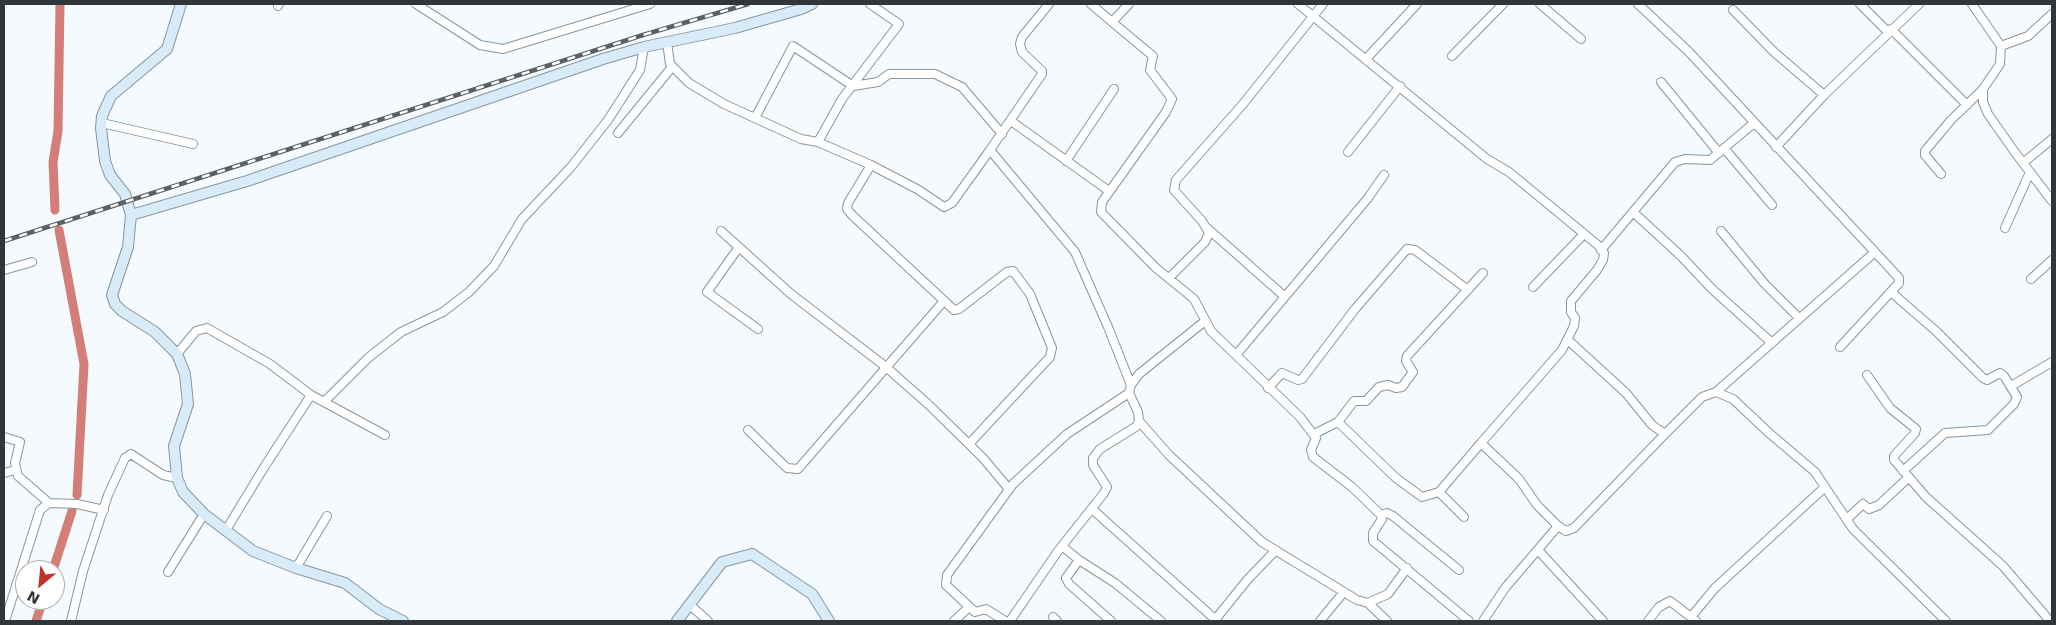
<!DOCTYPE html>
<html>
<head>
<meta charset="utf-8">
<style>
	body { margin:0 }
	#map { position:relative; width:2056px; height:625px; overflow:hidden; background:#f4fafe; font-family:"DejaVu Sans",sans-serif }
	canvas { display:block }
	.frame { position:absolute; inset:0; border:5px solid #31363a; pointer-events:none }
	.north { position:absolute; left:15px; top:560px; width:50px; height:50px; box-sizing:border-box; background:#fff; border:1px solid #adafb0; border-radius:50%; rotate:208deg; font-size:14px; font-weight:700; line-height:20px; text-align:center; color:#31363a }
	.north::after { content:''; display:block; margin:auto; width:18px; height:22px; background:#bf3031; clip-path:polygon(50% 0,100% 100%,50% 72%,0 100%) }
</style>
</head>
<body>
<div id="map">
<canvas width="2056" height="625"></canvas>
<div class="frame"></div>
<div class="north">N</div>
</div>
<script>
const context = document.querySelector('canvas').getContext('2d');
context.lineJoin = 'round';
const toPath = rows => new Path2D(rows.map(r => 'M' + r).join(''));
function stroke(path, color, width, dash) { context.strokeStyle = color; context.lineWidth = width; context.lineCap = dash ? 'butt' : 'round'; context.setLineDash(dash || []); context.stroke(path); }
const canal = toPath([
	[55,210,53,162,58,131,60,4],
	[59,230,84,364,77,495],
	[53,570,72,511],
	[36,621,43,600]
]);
const street = toPath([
	[416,4,480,45,503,49,650,4],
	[870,4,899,24,842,99,818,142,871,165,917,189,944,207,952,203,990,150],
	[1049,4,1022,37,1020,44,1022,52,1042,71,1042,74,990,150,1075,252,1108,327,1131,385],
	[1091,4,1112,22],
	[1129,4,1112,22,1153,56,1150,70,1172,99,1166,112,1102,202,1101,212,1156,268,1194,299,1211,331,1300,417,1316,438,1311,450,1313,457,1352,487,1381,515,1382,519,1373,533,1373,541,1469,621],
	[1298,4,1487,159,1509,172,1599,246,1604,253,1603,260,1597,270,1571,301,1571,312,1575,318,1574,326,1562,350,1481,443,1519,479,1537,505,1558,526,1505,588,1483,621],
	[1540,4,1581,39],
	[1638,4,1689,52,1899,278,1899,283,1840,347],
	[1860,4,1888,32],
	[1972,4,2001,46,2000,64,1983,89,1983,102,1988,114,2014,151,2052,201],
	[278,6,279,4],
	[1733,10,1774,52,1824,95],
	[1891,29,1967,105],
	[667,42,670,64,689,83,724,104,801,139,818,142],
	[2001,46,2028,36,2052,14],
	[1452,56,1503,4],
	[1366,59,1417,4],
	[1661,82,1719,153],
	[755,118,793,46,853,86,878,82,889,74,935,74,962,87,1002,134],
	[1011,121,1109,191],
	[102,123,193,144],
	[618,133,672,67],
	[1776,147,1824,95,1919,4],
	[1724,148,1772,205],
	[1348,152,1400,86],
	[1066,161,1114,89],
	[2023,163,2052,139],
	[871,165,848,203,847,209,852,215,954,310,959,309,1007,272,1013,271,1030,294,1052,348,1050,357,969,444],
	[1941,174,1925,155,1925,151,1951,120,1983,89],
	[1633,212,1681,256,1712,289,1772,343],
	[1207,228,1284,296],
	[2005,228,2030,172],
	[721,231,791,294,886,367,929,405,983,458,1009,489],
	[1721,231,1764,283,1799,318],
	[739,247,707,292,758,329],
	[1601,250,1675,162,1685,159,1710,160,1754,123],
	[4,270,32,262],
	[1169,278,1205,242,1209,233,1202,221,1174,190,1176,180,1243,104,1323,4],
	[2031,279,2052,260],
	[1533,287,1583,235],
	[1891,292,1937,332,1983,378,1987,380,2000,373,2004,376,2017,397,2014,404,1988,430,1945,433,1903,471],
	[1568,340,1626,393,1652,425,1665,434,1702,397,1716,392,1733,399,1768,432,1815,472,1853,529,1946,621],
	[177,354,196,331,207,328,270,364,311,395],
	[1236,355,1368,198,1384,175],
	[1867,375,1890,408,1916,429,1915,433,1894,456,1894,460,1926,497,2003,566,2050,621],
	[2011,386,2052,362],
	[1268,388,1282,373,1298,380,1302,379,1355,309,1407,249,1415,250,1468,290],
	[1716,392,1875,252],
	[324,402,368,358,401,332,443,312,469,292,494,266,522,219,571,167,608,120,640,70,644,47],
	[1139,421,1169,455,1262,542,1357,600,1368,603,1388,594,1407,568],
	[1338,422,1396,478,1422,497,1439,492,1481,443],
	[748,430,787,468,798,469,943,302],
	[1314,434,1338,422,1354,401,1366,401,1379,387,1388,385,1396,388,1402,387,1413,372,1406,361,1407,356,1483,273],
	[4,437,20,442,15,463,18,476,49,503],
	[4,473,15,470],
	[1439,492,1464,517],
	[1092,509,1217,621],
	[1381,515,1387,513,1393,516,1459,570],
	[1847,519,1863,504,1869,509,1879,505,1909,477],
	[1558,526,1566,531,1574,528,1665,434],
	[226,530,263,469,311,395,385,435],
	[1062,546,1079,560,1115,583,1161,621],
	[1538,550,1603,621],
	[1079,560,1066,578,1069,584,1111,621],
	[296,568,327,516],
	[168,572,204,514],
	[1368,603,1387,621],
	[689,604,708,621],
	[1053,617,1057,621],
	[1691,617,1715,588,1825,487],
	[5,621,40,510,49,503,77,504,104,510],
	[71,621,83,571,108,495,125,458,131,454,163,475,177,478],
	[954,621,969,607],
	[1005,621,986,609,975,612,946,585,947,575,1013,484,1067,434,1129,393],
	[1010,621,1058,551,1104,493,1107,487,1093,465,1093,458,1100,449,1137,426,1139,421,1138,412,1129,393,1131,385,1139,374,1205,321],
	[1214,621,1248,579,1276,550],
	[1320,621,1343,593],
	[1648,621,1659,607,1670,601,1696,621]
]);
const secondary = toPath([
	[181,4,167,49,111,96,102,116,101,128,105,161,110,175,125,194,131,215,128,247,112,295,115,304,122,311,155,332,177,354,185,374,188,404,174,446,177,478,183,492,204,514,253,551,296,568,345,583,379,609,403,621],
	[131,215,247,181,603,59,644,47,735,28,801,9,812,4],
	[677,621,722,562,752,554,812,594,829,621]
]);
const rail = toPath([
	[4,241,643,35,748,4]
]);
stroke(canal, '#d37f78', 9);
stroke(street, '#89969f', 10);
stroke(secondary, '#89969f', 12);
stroke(street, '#fff', 8);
stroke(secondary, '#d7ebf8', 10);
stroke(rail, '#5b6064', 4.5);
stroke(rail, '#fff', 2.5, [8]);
</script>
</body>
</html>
